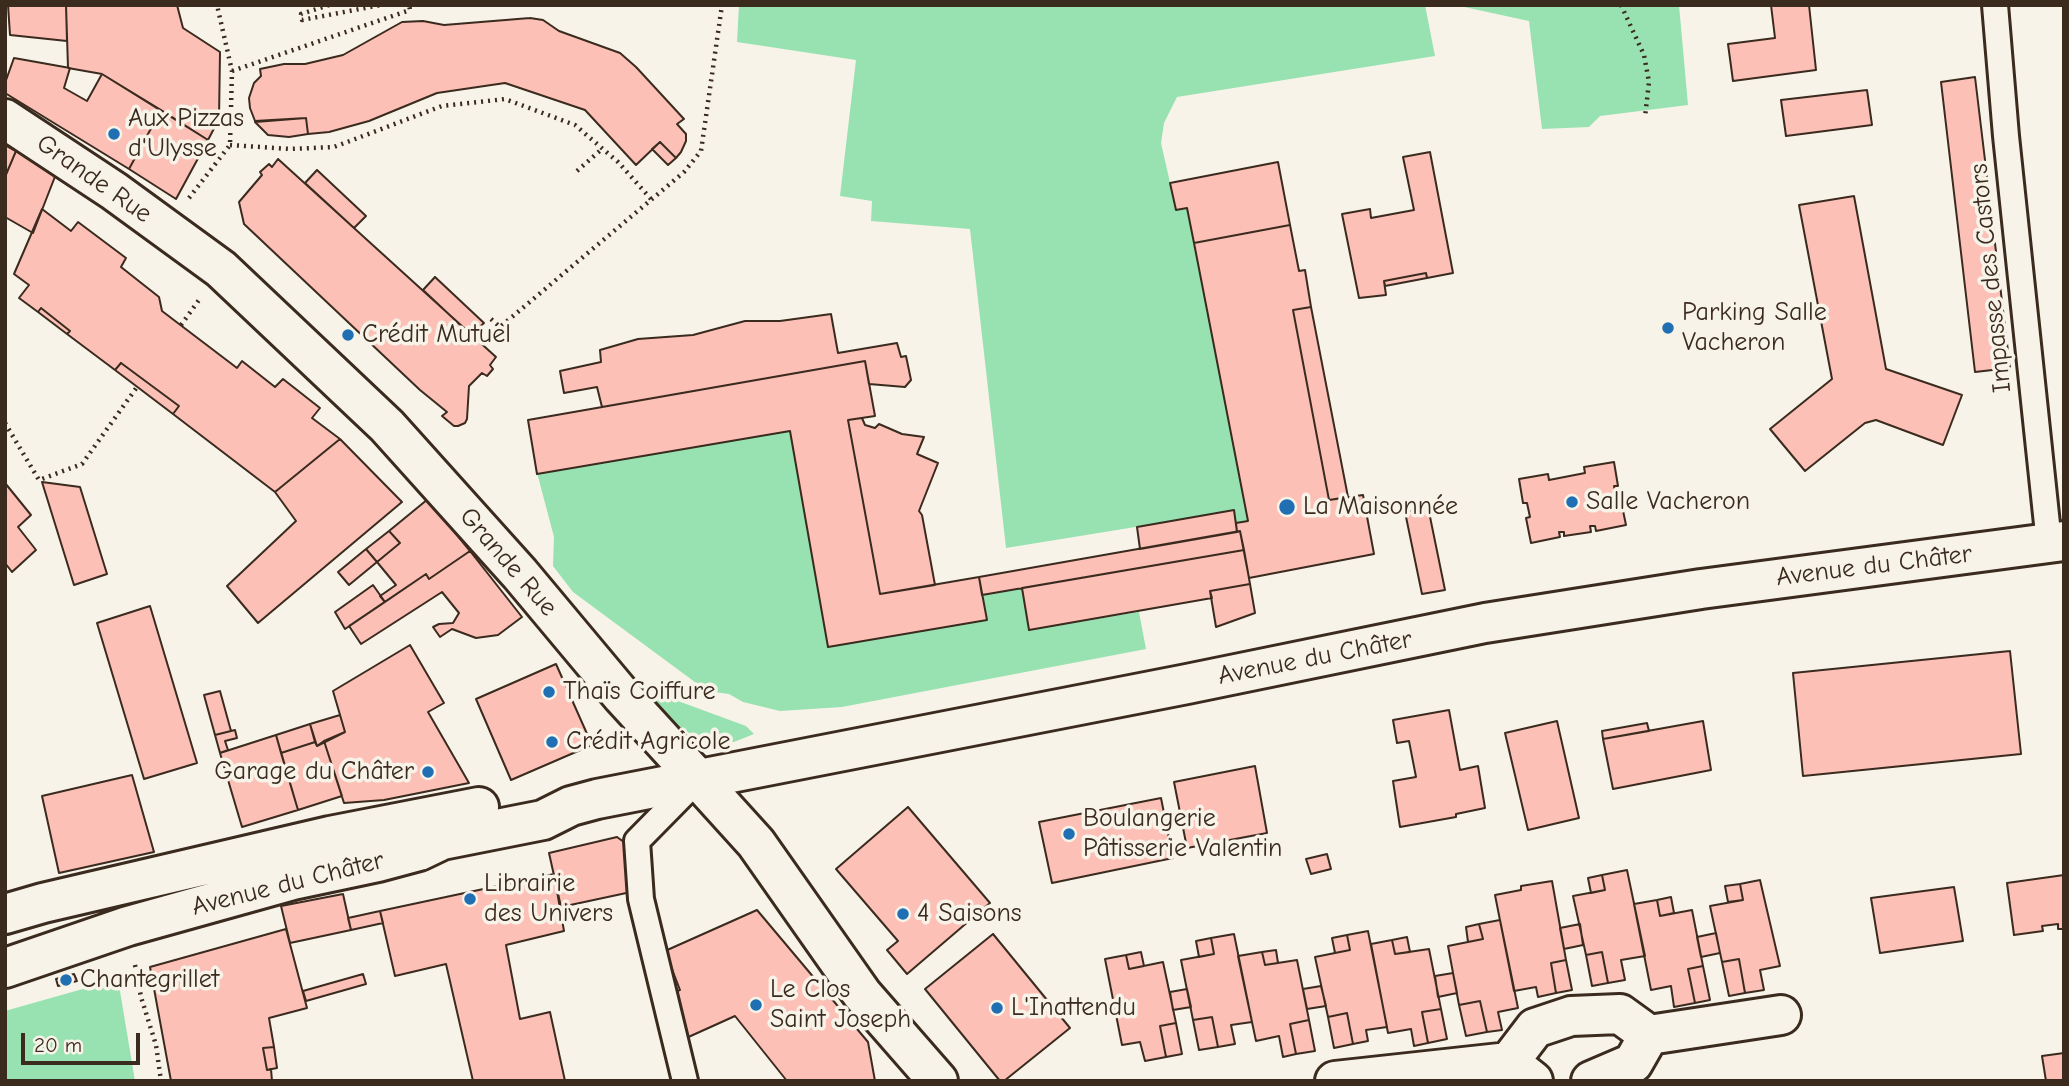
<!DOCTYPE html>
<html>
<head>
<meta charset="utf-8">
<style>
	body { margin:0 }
	#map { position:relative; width:2069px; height:1086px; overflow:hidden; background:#f7f3e8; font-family:"Comic Neue",sans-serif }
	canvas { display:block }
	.frame { position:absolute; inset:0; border:7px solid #3b2a1e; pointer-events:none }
	.scale { position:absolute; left:21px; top:1033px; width:119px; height:32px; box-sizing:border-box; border:4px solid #3b2a1e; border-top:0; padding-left:9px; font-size:21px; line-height:24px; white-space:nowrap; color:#3b2a1e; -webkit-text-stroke:5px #f7f3e8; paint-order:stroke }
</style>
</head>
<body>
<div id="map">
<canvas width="2069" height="1086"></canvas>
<div class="frame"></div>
<div class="scale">20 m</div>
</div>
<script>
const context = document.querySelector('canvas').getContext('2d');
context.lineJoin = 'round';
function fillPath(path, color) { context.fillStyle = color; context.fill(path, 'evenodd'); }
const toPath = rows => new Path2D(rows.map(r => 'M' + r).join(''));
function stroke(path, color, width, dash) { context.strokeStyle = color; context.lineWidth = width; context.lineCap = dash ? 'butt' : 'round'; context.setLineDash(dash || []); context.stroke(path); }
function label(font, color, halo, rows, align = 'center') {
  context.font = font + ' "Comic Neue",sans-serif'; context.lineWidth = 7; context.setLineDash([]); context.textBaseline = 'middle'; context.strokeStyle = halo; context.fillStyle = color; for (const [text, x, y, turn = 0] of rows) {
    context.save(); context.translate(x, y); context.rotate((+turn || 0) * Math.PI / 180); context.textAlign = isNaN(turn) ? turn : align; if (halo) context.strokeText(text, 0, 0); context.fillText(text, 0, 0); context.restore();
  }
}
const green = toPath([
	[739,5,1425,5,1435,56,1177,97,1164,123,1161,143,1176,209,1187,208,1248,521,1236,523,1234,511,1006,548,970,229,871,221,872,201,840,196,856,60,737,42],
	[1455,5,1679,5,1688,105,1600,116,1589,127,1542,129,1529,21],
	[790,431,828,647,986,620,982,595,1022,588,1029,630,1139,612,1146,649,842,707,780,711,743,702,729,694,707,691,573,592,553,566,554,537,536,469],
	[659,694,746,726,754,734,734,742,705,742,667,720,639,697],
	[118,979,135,1081,5,1081,5,1011]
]);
const building = toPath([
	[8,5,66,5,67,41,10,35,8,5],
	[66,5,177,5,183,28,220,52,219,119,208,140,102,74,68,68,66,5],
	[1771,5,1809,5,1816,70,1733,81,1728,44,1775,38,1771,5],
	[530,18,543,20,559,31,620,53,636,67,684,119,677,124,686,134,686,141,681,152,676,158,660,142,636,165,585,110,505,83,437,93,369,121,329,132,308,134,306,118,255,121,250,108,249,98,254,83,261,76,260,69,284,64,305,64,343,55,402,22,423,21,444,25,530,18],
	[14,58,70,68,64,88,87,101,102,74,161,110,129,169,5,93,5,83,14,58],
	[1975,77,2010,368,1975,372,1941,82,1975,77],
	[1867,90,1872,125,1786,136,1781,100,1867,90],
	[161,110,208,140,176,199,129,169,161,110],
	[306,118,308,134,289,137,268,135,255,122,306,118],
	[660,142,676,158,668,165,652,149,660,142],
	[5,145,16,151,5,177,5,145],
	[16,151,56,174,33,233,5,217,5,177,16,151],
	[1430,152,1453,273,1427,278,1426,273,1384,281,1386,295,1359,298,1342,214,1370,209,1371,218,1414,210,1403,157,1430,152],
	[278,159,496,357,490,365,493,369,487,376,482,373,469,386,467,419,465,423,458,426,454,426,442,416,447,412,420,390,244,224,239,202,262,175,260,172,269,164,272,167,278,159],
	[1278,162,1290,225,1194,243,1187,208,1176,210,1170,183,1278,162],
	[317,170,366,216,354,228,305,183,317,170],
	[1854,196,1886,369,1962,395,1943,445,1876,420,1865,423,1805,471,1770,429,1832,379,1799,205,1854,196],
	[42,209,71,231,78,222,126,258,121,267,159,297,162,311,237,368,242,361,275,387,283,379,320,408,312,418,340,439,275,492,173,414,179,406,121,363,115,370,67,334,70,331,41,308,38,312,19,298,29,285,14,274,42,209],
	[1290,225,1299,271,1305,270,1311,307,1293,310,1329,500,1363,495,1374,554,1249,578,1240,531,1237,532,1236,523,1248,521,1194,243,1290,225],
	[1426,273,1427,278,1385,286,1384,281,1426,273],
	[435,277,484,323,471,335,423,290,435,277],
	[1311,307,1348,497,1329,500,1293,310,1311,307],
	[41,308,70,331,67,334,38,312,41,308],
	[831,314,838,353,897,343,901,357,906,356,911,380,905,387,869,384,865,361,602,407,597,387,564,393,560,371,601,362,600,350,638,339,693,335,745,321,780,321,831,314],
	[865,361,875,416,848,420,880,594,979,577,987,620,828,647,790,431,537,474,528,420,865,361],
	[121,363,179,406,173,414,115,370,121,363],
	[862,418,865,425,875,428,879,424,902,434,924,437,917,454,938,463,919,511,922,515,935,585,880,594,848,420,862,418],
	[340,439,402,502,258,623,227,586,296,521,275,492,340,439],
	[1614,462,1618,486,1614,486,1617,502,1621,501,1626,525,1596,531,1595,526,1590,526,1591,532,1564,536,1564,532,1559,532,1560,537,1531,543,1526,518,1530,517,1527,503,1523,503,1519,479,1548,474,1549,480,1585,473,1584,467,1614,462],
	[42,482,80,487,107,574,74,585,42,482],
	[5,483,31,515,18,527,36,550,12,572,5,563,5,483],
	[428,499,470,551,429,579,426,574,385,602,380,596,396,585,377,562,400,543,389,531,428,499],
	[1428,507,1445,590,1422,594,1405,512,1428,507],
	[1234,510,1237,532,1140,549,1137,527,1234,510],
	[389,531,400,543,377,562,366,549,389,531],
	[1240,531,1244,550,982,595,979,577,1240,531],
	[366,549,377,562,349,585,338,572,366,549],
	[1244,550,1250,584,1210,591,1212,598,1029,630,1022,588,1244,550],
	[470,551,522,617,498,635,476,638,452,629,440,637,433,627,439,624,453,623,459,613,442,592,361,644,349,626,426,574,429,579,470,551],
	[1250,584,1255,613,1216,627,1210,591,1250,584],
	[373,585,385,602,345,629,335,612,373,585],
	[150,606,197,763,144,779,97,623,150,606],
	[410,645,444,703,428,712,469,783,384,800,344,803,324,741,345,732,333,691,410,645],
	[2010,651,2021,754,1803,776,1793,673,2010,651],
	[556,664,592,745,511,780,476,699,556,664],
	[220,691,231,731,215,735,204,695,220,691],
	[1449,710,1460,770,1478,766,1485,808,1456,814,1456,817,1400,827,1393,781,1416,777,1409,741,1397,743,1393,720,1449,710],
	[340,715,345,732,317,746,310,724,340,715],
	[1557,721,1579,818,1528,830,1505,733,1557,721],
	[1703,721,1711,770,1613,789,1603,739,1703,721],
	[1647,723,1649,731,1603,739,1602,731,1647,723],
	[310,724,315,742,281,753,276,735,310,724],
	[235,730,237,738,225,741,228,750,220,753,215,735,235,730],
	[276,735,298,810,242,827,220,753,276,735],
	[324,741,342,796,298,810,281,753,315,742,317,746,324,741],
	[1255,766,1267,833,1187,848,1174,782,1255,766],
	[132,775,154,852,59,873,42,796,132,775],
	[1161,798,1173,858,1052,883,1039,822,1161,798],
	[908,807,990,903,907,974,887,950,898,941,836,869,908,807],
	[617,837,628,845,631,892,561,907,549,853,617,837],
	[1327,854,1331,869,1311,874,1306,859,1327,854],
	[1627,870,1645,956,1621,960,1625,980,1608,983,1602,952,1586,955,1573,896,1605,890,1602,875,1627,870],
	[554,874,564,931,506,945,520,1019,550,1012,565,1081,473,1081,446,964,395,976,380,911,554,874],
	[1602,875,1605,890,1591,893,1588,878,1602,875],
	[2064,875,2064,929,2058,929,2058,924,2042,926,2043,931,2014,935,2007,883,2064,875],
	[1760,880,1780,966,1760,970,1764,990,1745,993,1739,959,1722,962,1710,906,1743,900,1740,884,1760,880],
	[1552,881,1566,960,1551,963,1556,993,1538,997,1536,987,1514,991,1495,895,1521,890,1521,886,1552,881],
	[1740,884,1743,900,1728,902,1725,886,1740,884],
	[1954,887,1963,941,1880,953,1871,898,1954,887],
	[343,894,351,930,290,943,281,906,343,894],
	[1671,897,1674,913,1660,916,1657,900,1671,897],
	[1657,900,1660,916,1692,910,1703,966,1688,969,1695,1003,1674,1007,1671,986,1651,990,1634,904,1657,900],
	[757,910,868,1042,875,1081,787,1081,735,1016,684,1039,672,993,680,990,665,951,757,910],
	[380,911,383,923,351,930,348,918,380,911],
	[1500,920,1518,1008,1498,1012,1502,1030,1487,1032,1480,1001,1459,1005,1448,946,1483,939,1479,924,1500,920],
	[1479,924,1483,939,1468,942,1466,927,1479,924],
	[1580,924,1583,945,1564,949,1560,928,1580,924],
	[286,929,307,1008,269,1018,274,1047,263,1048,267,1070,271,1069,272,1081,171,1081,150,967,286,929],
	[1368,931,1387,1027,1366,1030,1368,1041,1353,1044,1347,1013,1328,1017,1315,957,1350,950,1347,935,1368,931],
	[1716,933,1720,953,1701,957,1697,937,1716,933],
	[993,934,1070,1028,1004,1081,1000,1081,925,989,993,934],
	[1234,934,1252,1022,1231,1025,1235,1044,1218,1047,1212,1017,1193,1020,1181,960,1214,954,1211,938,1234,934],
	[1347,935,1350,950,1335,953,1332,938,1347,935],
	[1407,937,1410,952,1395,954,1392,940,1407,937],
	[1211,938,1214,954,1199,957,1196,941,1211,938],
	[1392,940,1395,954,1429,949,1441,1009,1422,1012,1428,1043,1414,1046,1411,1029,1388,1033,1371,944,1392,940],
	[1276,950,1278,963,1265,965,1262,952,1276,950],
	[1141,952,1144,966,1129,969,1126,955,1141,952],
	[1262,952,1265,965,1297,960,1309,1020,1290,1024,1296,1054,1283,1057,1279,1036,1256,1041,1238,956,1262,952],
	[1602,952,1608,983,1592,986,1586,955,1602,952],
	[1126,955,1129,969,1163,962,1176,1023,1160,1026,1166,1057,1145,1061,1140,1042,1122,1045,1105,959,1126,955],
	[1739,959,1745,993,1729,996,1722,962,1739,959],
	[1566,960,1572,990,1556,993,1551,963,1566,960],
	[1703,966,1710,1000,1695,1003,1688,969,1703,966],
	[1453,973,1457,993,1438,997,1435,976,1453,973],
	[74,974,77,981,58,986,56,979,74,974],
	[363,974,366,984,306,1001,303,991,363,974],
	[1321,986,1326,1006,1307,1009,1303,989,1321,986],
	[1187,989,1191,1007,1173,1010,1170,992,1187,989],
	[1480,1001,1487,1032,1466,1036,1459,1005,1480,1001],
	[1441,1009,1447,1039,1428,1043,1422,1012,1441,1009],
	[1347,1013,1353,1044,1334,1048,1328,1017,1347,1013],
	[1212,1017,1218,1047,1199,1050,1193,1020,1212,1017],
	[1309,1020,1315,1051,1296,1054,1290,1024,1309,1020],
	[1176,1023,1182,1054,1166,1057,1160,1026,1176,1023],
	[274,1047,277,1068,267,1070,263,1048,274,1047],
	[2064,1053,2064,1081,2046,1081,2042,1056,2064,1053]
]);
const path = toPath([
	[329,5,301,14,302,20,381,5],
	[1621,5,1644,55,1649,82,1645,117],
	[232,71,410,10,409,5],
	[230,145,290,149,334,147,442,106,505,99,575,125,618,162,651,199],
	[577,171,602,149],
	[189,198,230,145,232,71,217,5],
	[491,319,500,327,684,172,701,151,722,5],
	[181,325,199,300],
	[5,423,39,480,82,464,137,387],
	[135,965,141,997,156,1045,161,1081]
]);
const lane = toPath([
	[1995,5,2006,136,2049,543],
	[685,1081,641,899,637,841,697,780]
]);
const street = toPath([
	[1335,1081,1509,1062],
	[1533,1081,1509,1062,1535,1028,1571,1016,1620,1014,1649,1035,1781,1015],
	[1591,1081,1633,1063,1649,1035]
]);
const secondary = toPath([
	[5,119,114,191,221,269,387,426,520,574,622,696,698,779]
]);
const primary = toPath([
	[698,779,756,843,862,994,938,1081],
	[5,914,43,903,330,836,479,807],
	[5,968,128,926,293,880,378,862,419,851,442,840,543,820,571,806,597,799,1187,684,1485,623,1701,589,2064,541]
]);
const markers = [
	[114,134,7,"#1f6fb2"],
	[1668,328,7,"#1f6fb2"],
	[348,335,7,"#1f6fb2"],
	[1572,502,7,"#1f6fb2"],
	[1287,507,9,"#1f6fb2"],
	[549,692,7,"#1f6fb2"],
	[552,742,7,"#1f6fb2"],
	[428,772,7,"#1f6fb2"],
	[1069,834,7,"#1f6fb2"],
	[470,899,7,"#1f6fb2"],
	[903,914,7,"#1f6fb2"],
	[66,980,7,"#1f6fb2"],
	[756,1005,7,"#1f6fb2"],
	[997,1008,7,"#1f6fb2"]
];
const poiNames = [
	["Aux Pizzas",128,119],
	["d'Ulysse",128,149],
	["Parking Salle",1682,313],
	["Vacheron",1682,343],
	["Crédit Mutuel",362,335],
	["Salle Vacheron",1586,502],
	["La Maisonnée",1303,507],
	["Thaïs Coiffure",563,692],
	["Crédit Agricole",566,742],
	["Garage du Châter",414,772,"right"],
	["Boulangerie",1083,819],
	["Pâtisserie Valentin",1083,849],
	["Librairie",484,884],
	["des Univers",484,914],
	["4 Saisons",917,914],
	["Chantegrillet",80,980],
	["Le Clos",770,990],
	["Saint Joseph",770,1020],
	["L'Inattendu",1011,1008]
];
const streetNames = [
	["Grande Rue",94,179,35],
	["Impasse des Castors",1991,278,-96],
	["Grande Rue",508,562,49],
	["Avenue du Châter",1874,566,-7],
	["Avenue du Châter",1315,658,-11],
	["Avenue du Châter",288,884,-14]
];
fillPath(green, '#98e2b1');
fillPath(building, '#fcc0b7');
stroke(building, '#3b2a1e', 2);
stroke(lane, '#3b2a1e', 30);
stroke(street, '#3b2a1e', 44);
stroke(secondary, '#3b2a1e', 44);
stroke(primary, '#3b2a1e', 44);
stroke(path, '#3b2a1e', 4.5, [2, 5]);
stroke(lane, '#f7f3e8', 24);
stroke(street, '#f7f3e8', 38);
stroke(secondary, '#f7f3e8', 38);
stroke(primary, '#f7f3e8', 38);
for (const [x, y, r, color] of markers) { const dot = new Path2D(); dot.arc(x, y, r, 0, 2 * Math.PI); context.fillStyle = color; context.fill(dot); stroke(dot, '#f7f3e8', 2.5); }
label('26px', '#3b2a1e', '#f7f3e8', poiNames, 'left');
label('26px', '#3b2a1e', '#f7f3e8', streetNames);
</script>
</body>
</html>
